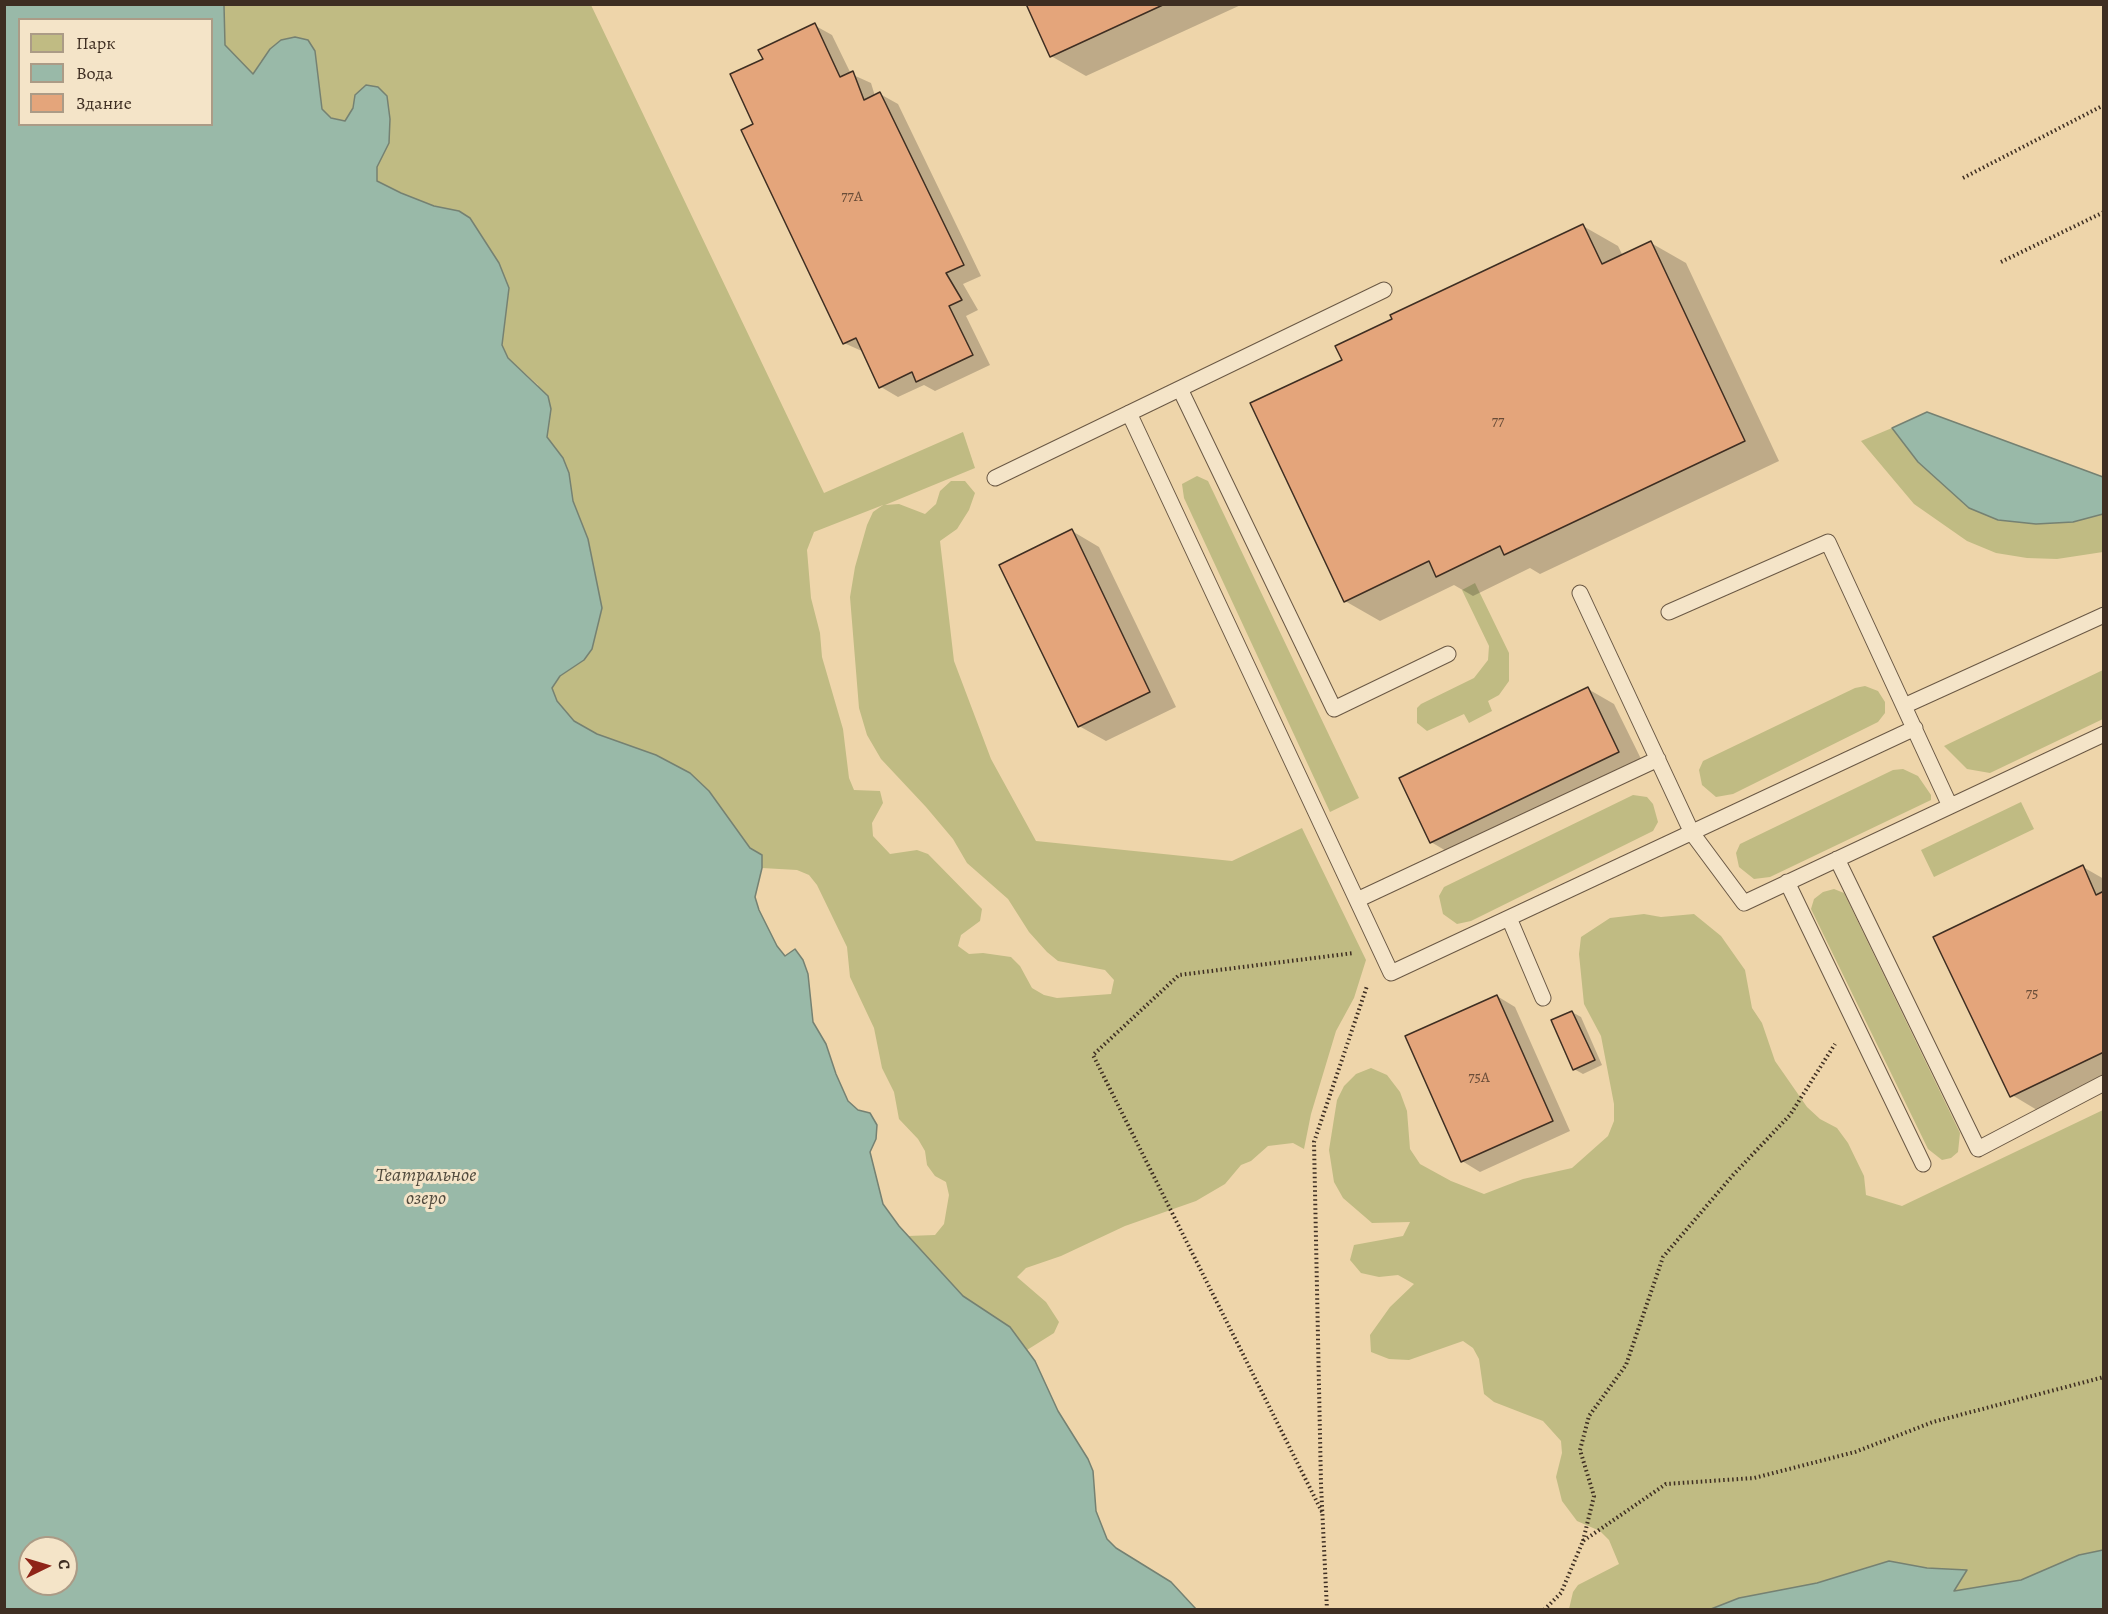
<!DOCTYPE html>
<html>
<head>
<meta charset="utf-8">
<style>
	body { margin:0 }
	#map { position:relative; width:2108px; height:1614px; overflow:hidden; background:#eed5aa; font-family:Alegreya,serif }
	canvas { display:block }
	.frame { position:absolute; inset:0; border:6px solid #3e2e22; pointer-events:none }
	.legend { position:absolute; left:18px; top:18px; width:195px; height:108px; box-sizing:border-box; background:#f4e4c8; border:2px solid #ab9b86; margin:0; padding:8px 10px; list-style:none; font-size:18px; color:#3e2e22 }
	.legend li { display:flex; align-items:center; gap:12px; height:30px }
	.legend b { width:30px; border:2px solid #ab9b86 }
	.north { position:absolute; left:18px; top:1536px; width:60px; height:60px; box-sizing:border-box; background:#f4e4c8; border:2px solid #ab9b86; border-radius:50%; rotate:85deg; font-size:16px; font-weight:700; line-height:24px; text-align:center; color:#3e2e22 }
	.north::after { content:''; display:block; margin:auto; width:21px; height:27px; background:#8f2418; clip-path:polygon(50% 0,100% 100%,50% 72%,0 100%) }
</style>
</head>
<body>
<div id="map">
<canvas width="2108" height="1614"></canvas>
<div class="frame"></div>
<ul class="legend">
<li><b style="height:16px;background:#c0bb83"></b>Парк</li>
<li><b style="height:16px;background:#99b9a8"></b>Вода</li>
<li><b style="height:16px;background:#e4a57b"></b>Здание</li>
</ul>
<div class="north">С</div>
</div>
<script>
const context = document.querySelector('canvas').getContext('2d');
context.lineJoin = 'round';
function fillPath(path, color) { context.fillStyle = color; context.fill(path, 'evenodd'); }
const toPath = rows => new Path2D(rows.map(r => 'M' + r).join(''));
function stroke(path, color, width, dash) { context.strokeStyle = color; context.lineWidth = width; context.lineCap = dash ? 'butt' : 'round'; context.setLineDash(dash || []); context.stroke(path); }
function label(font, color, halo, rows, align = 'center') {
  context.font = font + ' Alegreya,serif'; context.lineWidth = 6; context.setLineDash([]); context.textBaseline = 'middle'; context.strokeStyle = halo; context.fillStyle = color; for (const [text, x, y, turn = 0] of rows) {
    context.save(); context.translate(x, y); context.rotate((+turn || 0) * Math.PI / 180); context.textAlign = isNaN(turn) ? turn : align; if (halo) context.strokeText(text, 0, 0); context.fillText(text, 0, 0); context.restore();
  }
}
const green = toPath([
	[224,5,591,5,824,493,963,432,975,468,885,505,899,504,925,514,936,504,940,491,951,481,965,481,975,493,969,510,957,529,940,541,954,661,991,759,1036,841,1232,861,1302,828,1366,960,1354,998,1336,1031,1311,1114,1304,1149,1293,1143,1268,1146,1251,1161,1241,1165,1225,1184,1196,1201,1125,1226,1061,1256,1026,1268,1017,1277,1046,1302,1059,1322,1054,1333,1027,1350,1010,1327,963,1296,908,1236,935,1235,944,1224,949,1195,946,1182,935,1176,927,1165,925,1151,918,1139,899,1119,894,1092,882,1068,874,1028,850,977,847,947,817,885,809,875,797,870,762,868,762,855,750,848,709,791,690,773,656,755,597,734,574,721,557,701,552,688,560,676,584,660,592,649,602,608,588,539,573,501,563,458,547,437,538,385,508,358,502,345,509,288,499,263,470,218,459,211,434,206,401,193,377,181,377,167,389,143,390,119,387,96,353,108,345,121,331,118,322,109,315,51,261,61,253,74,225,45],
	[883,505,873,512,867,525,855,567,850,597,859,708,867,735,881,759,926,807,953,839,967,863,1008,899,1029,932,1047,952,1058,961,1105,970,1114,980,1111,994,1057,998,1044,995,1032,988,1020,966,1011,957,983,953,969,954,958,946,961,935,980,921,982,909,928,854,917,850,890,854,873,836,872,823,883,803,880,791,854,790,849,778,843,729,822,657,820,633,811,598,807,550,814,532],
	[1892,428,1918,462,1969,508,2073,522,2103,514,2103,552,2057,559,2027,558,1996,553,1967,541,1914,504,1861,441],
	[1197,476,1208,481,1359,798,1330,812,1184,498,1182,484],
	[1475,583,1509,653,1509,681,1499,695,1488,701,1492,711,1469,723,1464,714,1427,731,1417,723,1417,708,1421,704,1474,678,1488,660,1489,646,1462,590],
	[2103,670,2103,719,1990,773,1967,769,1944,746],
	[1865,686,1878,691,1885,702,1885,713,1878,722,1733,794,1716,797,1702,785,1699,770,1703,761,1855,688],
	[1903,769,1918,776,1931,795,1931,800,1770,877,1754,879,1739,867,1736,853,1740,844,1893,770],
	[1633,795,1647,797,1653,804,1658,822,1653,831,1471,921,1457,924,1443,914,1439,896,1444,887],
	[2021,802,2034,829,1934,877,1921,850],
	[1834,889,1844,893,1960,1133,1958,1152,1951,1158,1942,1160,1928,1149,1811,909,1814,899,1823,892],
	[1644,914,1661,917,1694,914,1721,936,1745,970,1752,1008,1762,1023,1775,1061,1807,1107,1820,1119,1837,1128,1848,1143,1864,1176,1866,1195,1902,1206,2103,1110,2103,1550,2079,1555,2022,1580,1974,1589,1953,1591,1966,1570,1927,1568,1889,1561,1817,1583,1739,1598,1711,1609,1569,1609,1573,1592,1578,1585,1619,1564,1609,1540,1600,1531,1577,1521,1562,1501,1556,1477,1562,1453,1561,1441,1543,1421,1494,1402,1484,1394,1479,1359,1473,1348,1463,1341,1409,1360,1389,1359,1371,1352,1370,1335,1390,1307,1414,1284,1398,1275,1379,1277,1361,1273,1350,1260,1354,1245,1403,1236,1410,1222,1372,1223,1343,1198,1334,1182,1329,1150,1337,1100,1344,1086,1356,1074,1371,1068,1387,1075,1400,1092,1407,1111,1410,1149,1420,1164,1451,1181,1484,1194,1523,1179,1572,1168,1608,1136,1614,1121,1614,1104,1601,1036,1584,1004,1579,954,1581,937,1610,918]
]);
const water = toPath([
	[5,4,224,5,225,45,253,74,270,49,281,40,295,37,308,40,315,51,322,109,331,118,345,121,353,108,355,95,366,85,378,87,387,96,390,119,389,143,377,167,377,181,401,193,434,206,459,211,470,218,499,263,509,288,502,345,508,358,548,396,551,409,547,437,563,458,569,473,573,501,588,539,602,608,592,649,584,660,560,676,552,688,557,701,574,721,597,734,656,755,690,773,709,791,750,848,762,855,762,868,755,897,759,910,777,946,785,956,795,949,803,960,808,974,813,1022,826,1044,836,1074,848,1101,858,1110,870,1113,877,1125,876,1139,870,1152,883,1204,899,1226,963,1296,1010,1327,1035,1361,1058,1411,1088,1459,1093,1471,1096,1511,1107,1539,1116,1548,1171,1582,1196,1609,5,1609,5,4],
	[20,20,212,20,212,124,20,124,20,20],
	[30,1548,66,1548,66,1584,30,1584,30,1548],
	[1927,412,2103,477,2103,514,2073,522,2036,524,1998,520,1969,508,1918,462,1892,428,1927,412],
	[2103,1550,2103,1609,1711,1609,1739,1598,1817,1583,1889,1561,1927,1568,1967,1570,1954,1591,2021,1580,2079,1555,2103,1550]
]);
const shadow = toPath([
	[1028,4,1243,4,1086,76,1051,56],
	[814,25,832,35,851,74,871,83,875,96,880,94,898,104,981,276,963,284,978,310,966,316,990,365,935,391,924,385,898,397,881,387,864,352,844,343,765,60],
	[1583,226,1618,246,1623,256,1651,243,1686,263,1779,461,1540,574,1530,568,1473,596,1454,585,1380,621,1345,601,1344,361],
	[1072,531,1099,547,1176,707,1106,741,1079,726],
	[1588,689,1614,704,1645,767,1458,858,1431,842],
	[2083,867,2104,879,2104,1088,2047,1116,2012,1095],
	[1497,996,1515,1007,1570,1131,1480,1172,1462,1161],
	[1572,1012,1581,1017,1602,1065,1583,1074,1574,1069]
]);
const building = toPath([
	[1026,4,1165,4,1050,57,1026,4],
	[815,23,840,77,853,71,864,100,880,92,964,265,946,273,962,300,949,306,973,355,916,382,912,372,879,388,856,338,843,344,741,130,753,124,730,74,763,59,758,50,815,23],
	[1583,224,1602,264,1651,241,1745,441,1504,555,1500,546,1436,577,1429,561,1344,602,1250,403,1342,360,1335,346,1392,319,1390,315,1583,224],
	[1072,529,1150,692,1078,727,999,565,1072,529],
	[1588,687,1619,752,1430,843,1399,778,1588,687],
	[2083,865,2096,895,2104,891,2104,1052,2010,1097,1933,937,2083,865],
	[1497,995,1553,1121,1461,1162,1405,1036,1497,995],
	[1572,1011,1595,1060,1573,1070,1551,1020,1572,1011]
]);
const path = toPath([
	[1963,178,2104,105],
	[2001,262,2104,212],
	[1322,1512,1093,1055,1179,975,1354,953],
	[1583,1541,1594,1496,1580,1450,1589,1416,1626,1365,1663,1257,1733,1175,1790,1115,1835,1044],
	[1327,1610,1321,1485,1314,1142,1367,986],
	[1544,1610,1561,1593,1583,1541,1666,1484,1754,1478,1855,1452,1933,1422,2104,1377]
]);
const lane = toPath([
	[1180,389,1334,709,1448,654],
	[1129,413,1391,973,1915,728],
	[995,478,1384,290],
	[1580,593,1692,833,1744,903,2104,734],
	[1669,612,1828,542,1950,806],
	[1904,706,2104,615],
	[1837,859,1978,1149,2104,1083],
	[1787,882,1923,1164],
	[1357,900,1658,759],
	[1509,918,1543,998]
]);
const numberNames = [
	["77А",852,197],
	["77",1498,422],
	["75",2032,994],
	["75А",1479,1078]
];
const waterNames = [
	["Театральное",426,1176],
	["озеро",426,1199]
];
fillPath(green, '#c0bb83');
fillPath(water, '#99b9a8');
stroke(water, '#758172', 1.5);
fillPath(shadow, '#0003');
fillPath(building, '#e4a57b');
stroke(building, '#3e2e22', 1.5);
stroke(lane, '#6a5844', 17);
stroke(path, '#3e2e22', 4, [1.5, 3]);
stroke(lane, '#f4e4c8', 15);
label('15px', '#684c38', null, numberNames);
label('italic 20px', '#504a3d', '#f4e4c8', waterNames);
</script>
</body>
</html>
